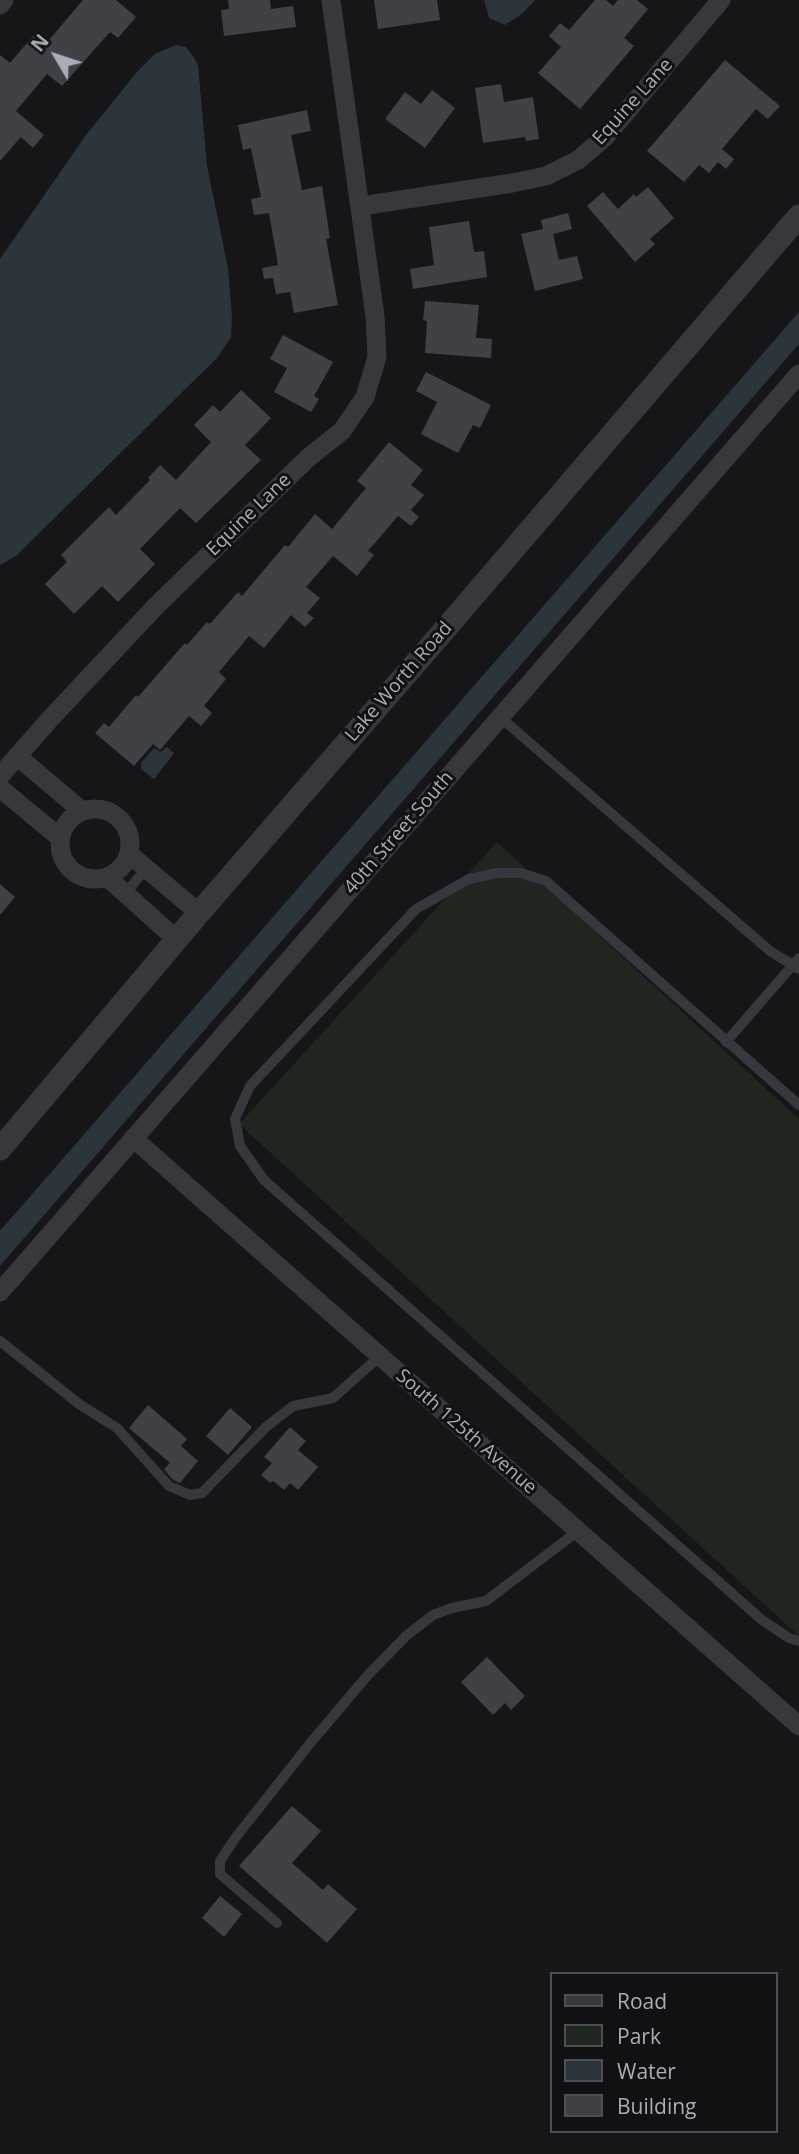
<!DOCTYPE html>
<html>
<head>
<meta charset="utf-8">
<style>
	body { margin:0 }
	#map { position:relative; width:799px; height:2154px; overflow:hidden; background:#161618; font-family:"Open Sans",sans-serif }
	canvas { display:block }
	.legend { position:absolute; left:550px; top:1972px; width:228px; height:161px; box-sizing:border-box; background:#111113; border:2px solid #4d4f55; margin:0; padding:9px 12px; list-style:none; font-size:21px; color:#a8adb8 }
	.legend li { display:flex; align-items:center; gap:14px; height:35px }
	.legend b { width:35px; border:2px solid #4d4f55 }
	.north { position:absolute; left:21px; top:21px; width:70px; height:70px; -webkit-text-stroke:5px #111113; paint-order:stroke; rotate:309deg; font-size:19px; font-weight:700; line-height:28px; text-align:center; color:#a8adb8 }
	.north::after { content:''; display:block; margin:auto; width:24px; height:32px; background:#a8adb8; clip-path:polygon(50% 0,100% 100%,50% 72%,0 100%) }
</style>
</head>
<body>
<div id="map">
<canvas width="799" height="2154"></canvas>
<ul class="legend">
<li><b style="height:9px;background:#37383d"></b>Road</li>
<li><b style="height:19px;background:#1e261f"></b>Park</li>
<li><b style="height:19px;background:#2c353c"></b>Water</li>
<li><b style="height:19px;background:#404145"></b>Building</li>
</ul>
<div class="north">N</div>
</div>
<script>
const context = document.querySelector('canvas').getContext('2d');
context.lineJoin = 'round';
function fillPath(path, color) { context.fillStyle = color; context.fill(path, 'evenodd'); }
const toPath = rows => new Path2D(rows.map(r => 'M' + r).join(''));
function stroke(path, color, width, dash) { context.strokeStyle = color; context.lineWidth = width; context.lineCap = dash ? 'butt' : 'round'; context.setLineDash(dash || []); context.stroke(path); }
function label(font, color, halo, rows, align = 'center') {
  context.font = font + ' "Open Sans",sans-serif'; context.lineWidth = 6; context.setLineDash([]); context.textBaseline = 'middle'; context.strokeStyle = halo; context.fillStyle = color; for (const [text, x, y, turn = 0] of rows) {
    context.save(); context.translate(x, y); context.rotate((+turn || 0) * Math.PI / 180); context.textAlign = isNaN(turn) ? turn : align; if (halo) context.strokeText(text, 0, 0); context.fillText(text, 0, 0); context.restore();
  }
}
const green = toPath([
	[497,842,799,1119,799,1636,239,1124]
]);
const water = toPath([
	[484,0,535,0,523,13,505,25,489,18],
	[176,45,186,47,193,56,198,65,207,166,228,268,232,316,231,337,217,358,16,556,0,565,0,259,86,135,137,72,155,54],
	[799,312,799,344,0,1266,0,1231],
	[167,747,174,753,154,779,141,769,141,763,154,748,161,752]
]);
const building = toPath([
	[83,0,116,0,136,17,118,38,110,32,62,86,47,74,16,111,44,135,33,148,21,137,0,161,0,55,10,63,37,31,49,40],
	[228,0,270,0,271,9,293,6,296,27,224,36,221,10,229,9],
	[374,0,437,0,440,20,378,29],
	[595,0,606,0,613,6,618,0,637,0,648,9,624,38,634,46,580,109,538,73,561,47,549,36,560,23,569,30],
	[725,60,780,106,768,119,756,109,722,149,734,159,726,169,718,162,709,173,699,165,684,182,647,151],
	[501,84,504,102,533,97,539,139,526,141,525,137,483,143,475,88],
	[432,90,455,108,425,148,385,119,405,92,421,104],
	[307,110,311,131,291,135,302,190,322,186,330,238,326,239,338,305,294,313,290,292,276,294,273,278,264,279,262,268,278,265,269,213,254,215,251,199,261,197,251,148,243,150,238,125],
	[648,187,674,218,650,239,655,244,635,262,587,206,603,192,618,209,634,194,636,197],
	[568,213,572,229,553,234,559,260,577,256,583,279,535,291,521,234,543,229,541,220],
	[469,221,474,252,484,251,487,277,413,289,410,269,434,265,429,227],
	[425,301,479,305,476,338,492,339,491,358,425,353,427,321,423,320],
	[283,335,333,362,314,396,319,399,311,412,274,392,287,368,270,359],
	[426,372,491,405,480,428,473,425,458,453,421,434,437,402,416,391],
	[241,390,271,418,245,445,261,460,196,523,180,508,140,549,155,564,118,602,102,586,74,614,45,584,67,562,61,555,109,507,116,515,150,480,148,478,160,465,176,480,211,442,194,425,213,405,220,412],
	[389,442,423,470,411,485,424,495,411,510,419,517,411,526,398,516,368,551,374,555,357,576,333,556,306,587,320,598,307,613,314,618,305,627,291,615,264,648,249,636,219,672,226,679,204,706,212,713,201,726,189,716,160,750,153,744,134,766,95,733,104,723,109,727,136,695,138,697,185,643,187,645,207,622,210,624,238,592,242,596,285,545,288,547,315,514,332,529,366,488,357,481],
	[0,884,15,897,0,915],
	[148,1405,187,1439,181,1446,198,1461,180,1483,173,1480,164,1469,170,1463,129,1428],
	[230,1408,252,1427,228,1455,206,1436],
	[290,1427,306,1441,298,1450,318,1467,298,1490,290,1483,284,1490,273,1481,270,1483,261,1475,272,1463,264,1457],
	[487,1657,525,1696,511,1710,505,1703,493,1715,461,1682],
	[292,1806,321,1831,292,1863,323,1890,328,1884,357,1909,327,1943,239,1866],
	[220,1896,242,1914,224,1937,202,1918]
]);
const service = toPath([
	[500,717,770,951,799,969],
	[126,893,146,868],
	[726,1042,799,958],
	[799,1105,546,881,521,873,497,873,469,879,416,909,250,1086,235,1119,240,1146,264,1180,762,1620,789,1638,799,1641],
	[0,1341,79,1404,117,1428,169,1486,190,1495,202,1493,266,1427,293,1406,333,1398,380,1356],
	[277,1923,220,1874,220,1861,236,1837,312,1741,368,1675,406,1636,433,1615,452,1608,486,1601,578,1531]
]);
const minor = toPath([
	[0,5,4,0],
	[361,206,512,183,546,176,578,160,605,137,721,0],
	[17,756,82,811],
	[0,776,50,719,156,606,309,457,342,431,365,397,377,357,375,316,331,0],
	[0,788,60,838],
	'60 844a35 35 0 1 1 70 0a35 35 0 1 1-70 0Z',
	[129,854,199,913],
	[107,877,177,940],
	[133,1138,799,1726],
	[0,1292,799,374]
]);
const tertiary = toPath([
	[0,1149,199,913,447,627,799,216]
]);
const streetNames = [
	["Equine Lane",633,102,-48],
	["Equine Lane",249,515,-44],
	["Lake Worth Road",399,682,-49],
	["40th Street South",399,833,-49],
	["South 125th Avenue",466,1432,41]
];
fillPath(green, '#1e261f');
fillPath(water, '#2c353c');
fillPath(building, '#404145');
stroke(service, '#37383d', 10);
stroke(minor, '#37383d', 19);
stroke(tertiary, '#37383d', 23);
label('19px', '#a8adb8', '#111113', streetNames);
</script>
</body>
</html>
